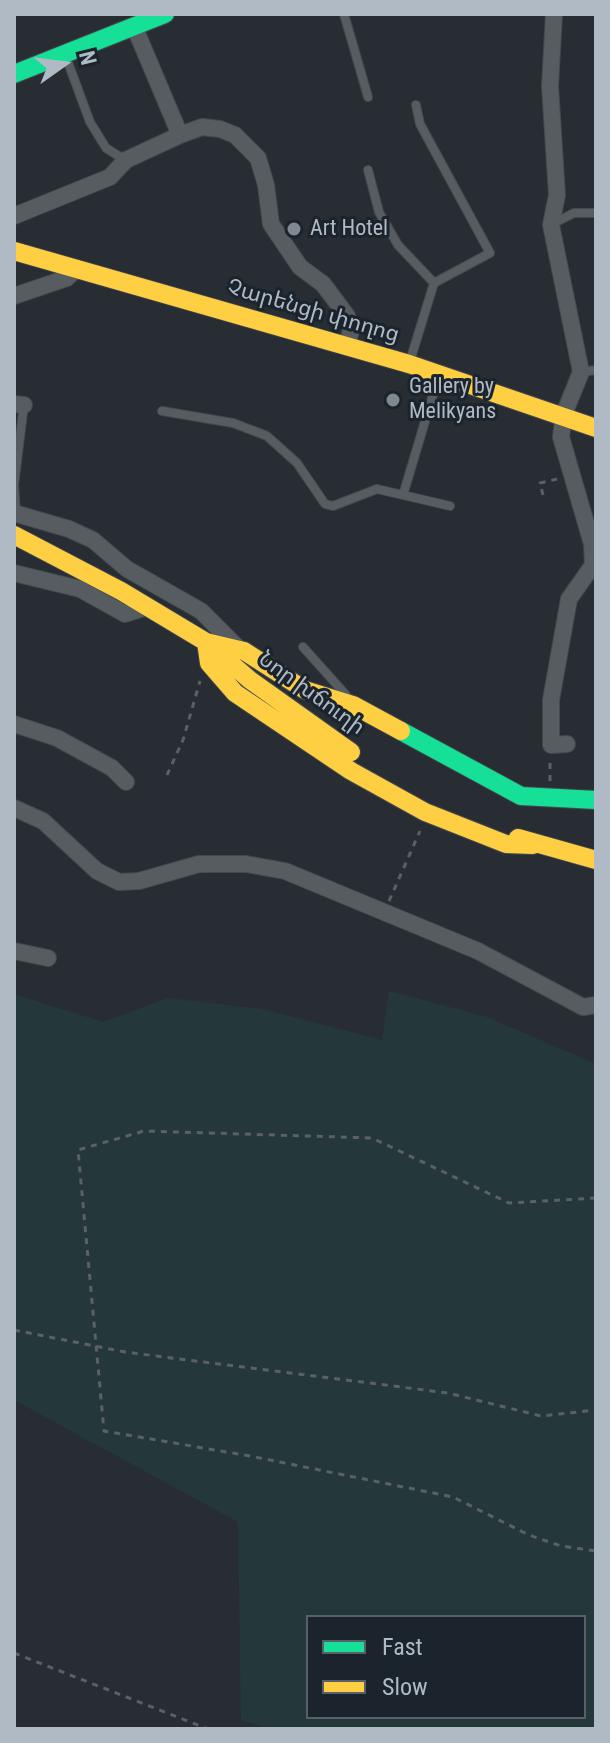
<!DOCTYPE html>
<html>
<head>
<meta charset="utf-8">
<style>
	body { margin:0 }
	#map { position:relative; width:610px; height:1743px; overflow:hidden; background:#272d33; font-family:"Roboto Condensed",sans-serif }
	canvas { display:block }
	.frame { position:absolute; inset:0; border:16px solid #b0bac4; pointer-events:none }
	.legend { position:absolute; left:306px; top:1615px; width:280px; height:104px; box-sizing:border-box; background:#1b242d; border:2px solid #576069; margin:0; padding:10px 14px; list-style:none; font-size:24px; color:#b0bac4 }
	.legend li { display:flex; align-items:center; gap:16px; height:40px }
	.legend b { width:40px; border:2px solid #576069 }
	.north { position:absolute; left:24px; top:24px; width:80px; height:80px; -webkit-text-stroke:6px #1b242d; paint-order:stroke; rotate:76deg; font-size:22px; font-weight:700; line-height:32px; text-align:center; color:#b0bac4 }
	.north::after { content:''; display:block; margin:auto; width:28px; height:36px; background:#b0bac4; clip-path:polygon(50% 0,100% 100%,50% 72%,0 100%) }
</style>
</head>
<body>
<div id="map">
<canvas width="610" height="1743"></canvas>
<div class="frame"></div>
<ul class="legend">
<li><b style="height:10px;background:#16e098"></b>Fast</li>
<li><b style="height:10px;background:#ffcf43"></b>Slow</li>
</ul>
<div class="north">N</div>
</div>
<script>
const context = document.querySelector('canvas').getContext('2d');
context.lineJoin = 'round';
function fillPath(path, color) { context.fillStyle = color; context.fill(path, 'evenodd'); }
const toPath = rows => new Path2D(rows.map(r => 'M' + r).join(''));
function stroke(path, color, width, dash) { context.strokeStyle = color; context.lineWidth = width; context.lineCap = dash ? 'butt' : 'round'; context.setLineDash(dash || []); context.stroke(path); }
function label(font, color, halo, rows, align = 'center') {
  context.font = font + ' "Roboto Condensed","Noto Sans Armenian",sans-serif'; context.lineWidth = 6; context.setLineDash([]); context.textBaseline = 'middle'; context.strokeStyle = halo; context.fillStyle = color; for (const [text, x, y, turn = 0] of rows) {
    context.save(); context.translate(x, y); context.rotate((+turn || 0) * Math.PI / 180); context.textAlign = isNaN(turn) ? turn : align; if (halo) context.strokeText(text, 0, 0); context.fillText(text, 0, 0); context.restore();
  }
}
const green = toPath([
	[389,991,487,1017,596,1064,596,1729,271,1729,241,1720,238,1522,14,1400,14,994,103,1022,168,998,262,1009,382,1040],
	[308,1617,584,1617,584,1717,308,1717]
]);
const path = toPath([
	[543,495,540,483,557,479],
	[167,775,183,740,200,681],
	[550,781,550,761],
	[389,901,420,831],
	[596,1198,509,1203,372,1138,144,1131,78,1150,104,1431,250,1456,453,1497,529,1535,561,1546,596,1551],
	[14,1330,125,1352,448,1393,541,1416,596,1410],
	[14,1653,208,1729]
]);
const lane = toPath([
	[344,14,368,97],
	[66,57,90,122,106,148,125,160],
	[416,105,420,124,490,253,434,283],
	[368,170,379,212,398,245,434,283,410,361],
	[552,224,574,213,596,213],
	[581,372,596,370],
	[162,411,233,423,267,436,297,463,325,504,333,506,377,489,403,495,438,378],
	[403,495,450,506],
	[16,513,14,485,24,405],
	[303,647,346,695]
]);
const street = toPath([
	[554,14,550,86,557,195,551,225,581,372,564,414,561,437,592,544,593,565,569,599,551,700,551,745,567,744],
	[134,26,180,135],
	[14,216,110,177,126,160,180,135,202,127,220,129,235,135,258,158,266,185,271,224,300,267,323,284,347,316,351,330,347,347],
	[14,296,67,278,76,269],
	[14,404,24,405],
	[14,513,69,529,93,540,127,569,201,611,237,647],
	[14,573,80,589,125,614,147,607],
	[14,724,57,738,112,768,126,782],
	[14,808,43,821,97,871,119,882,139,881,199,864,246,864,285,871,478,951,583,1007,596,1005],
	[14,951,48,958]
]);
const fast = toPath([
	[14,74,165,14],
	[401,731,521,796,596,800]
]);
const slow = toPath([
	[14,251,409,364,596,428],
	[14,535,121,591,206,642,250,680,351,752],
	[401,731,353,705,305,690,244,651,206,642,209,663,235,693,351,771,425,812,506,844,533,845],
	[518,838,596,860]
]);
const markers = [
	[294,229,8,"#808991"],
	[393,400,8,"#808991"]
];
const poiNames = [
	["Art Hotel",310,229],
	["Gallery by",409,387],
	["Melikyans",409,412]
];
const streetNames = [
	["Չարենցի փողոց",313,312,16],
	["Նոր խճուղի",311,694,36]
];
fillPath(green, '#253839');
stroke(lane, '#44494e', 10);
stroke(street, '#44494e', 18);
stroke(fast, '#44494e', 20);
stroke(slow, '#44494e', 20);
stroke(path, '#5a6065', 3, [6, 6]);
stroke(lane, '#575c61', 8);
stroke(street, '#575c61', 16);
stroke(fast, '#16e098', 18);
stroke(slow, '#ffcf43', 18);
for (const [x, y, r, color] of markers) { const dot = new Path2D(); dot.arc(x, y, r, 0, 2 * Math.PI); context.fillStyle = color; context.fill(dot); stroke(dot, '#1b242d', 3); }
label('22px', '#b0bac4', '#1b242d', poiNames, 'left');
label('22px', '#b0bac4', '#1b242d', streetNames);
</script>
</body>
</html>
